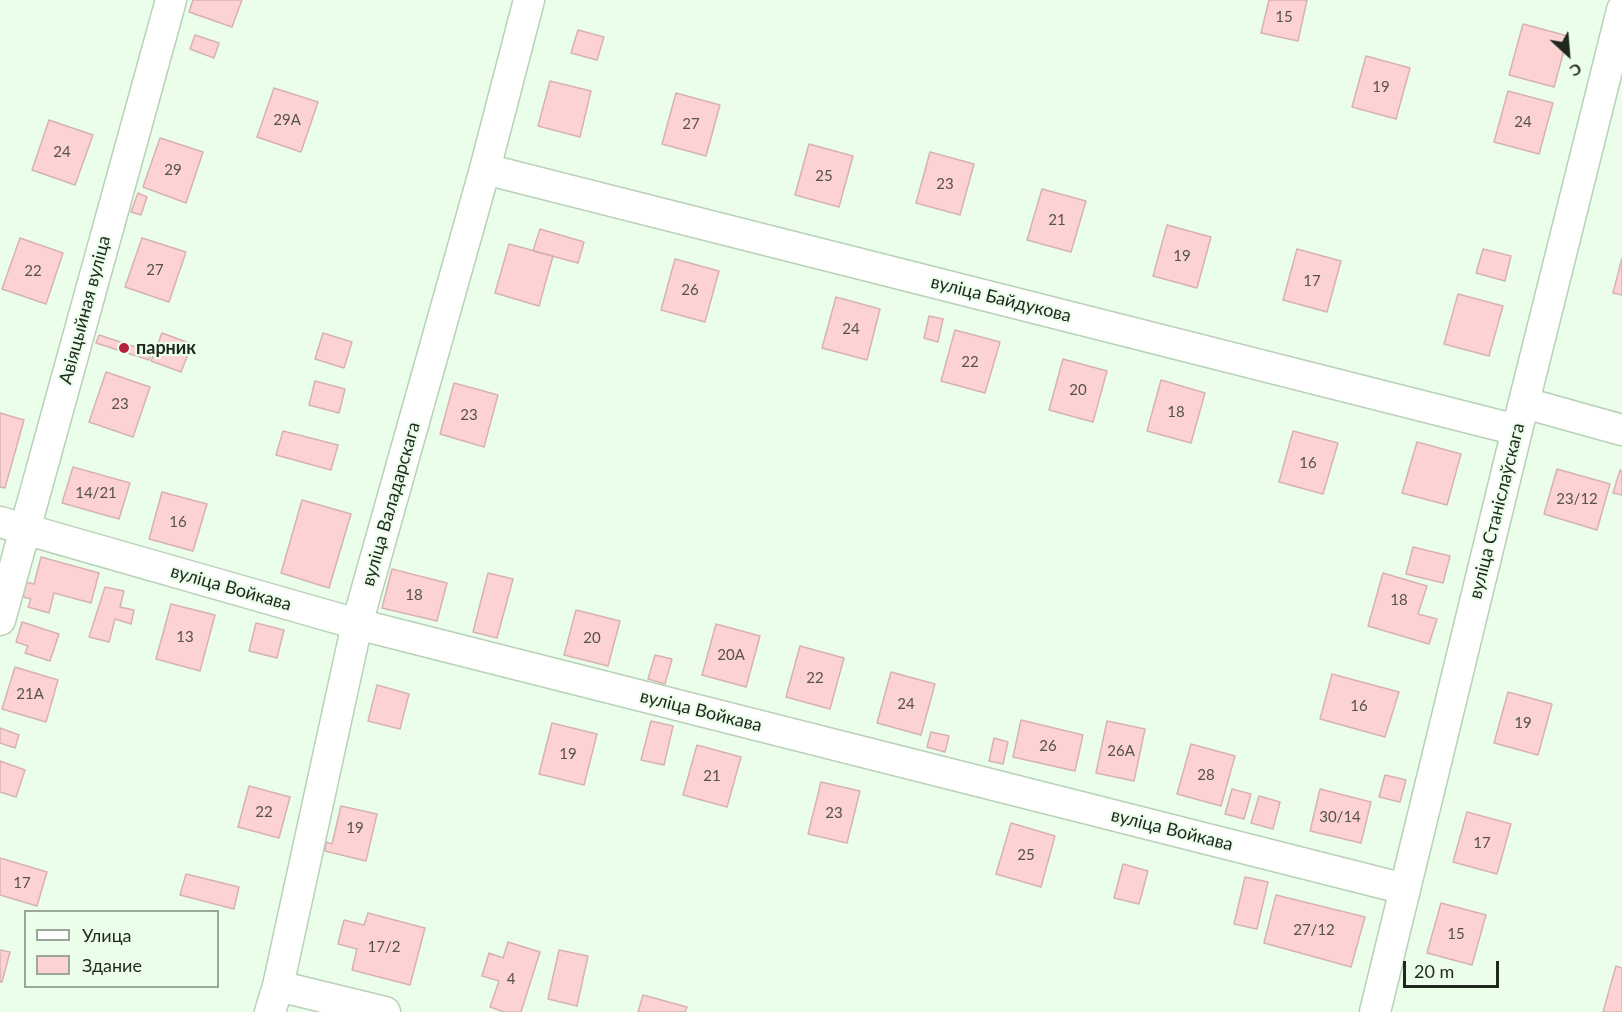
<!DOCTYPE html>
<html>
<head>
<meta charset="utf-8">
<style>
	body { margin:0 }
	#map { position:relative; width:1622px; height:1012px; overflow:hidden; background:#eafee9; font-family:Lato,sans-serif }
	canvas { display:block }
	.legend { position:absolute; left:24px; top:910px; width:195px; height:78px; box-sizing:border-box; background:#eafee9; border:2px solid #99a898; margin:0; padding:8px 10px; list-style:none; font-size:18px; color:#1f281f }
	.legend li { display:flex; align-items:center; gap:12px; height:30px }
	.legend b { width:30px; border:2px solid #99a898 }
	.north { position:absolute; left:1538px; top:24px; width:60px; height:60px; -webkit-text-stroke:4px #eafee9; paint-order:stroke; rotate:154deg; font-size:16px; font-weight:700; line-height:24px; text-align:center; color:#1f281f }
	.north::after { content:''; display:block; margin:auto; width:21px; height:27px; background:#1f281f; clip-path:polygon(50% 0,100% 100%,50% 72%,0 100%) }
	.scale { position:absolute; left:1403px; top:961px; width:96px; height:27px; box-sizing:border-box; border:3px solid #1f281f; border-top:0; padding-left:8px; font-size:18px; line-height:21px; white-space:nowrap; color:#1f281f; -webkit-text-stroke:4px #eafee9; paint-order:stroke }
</style>
</head>
<body>
<div id="map">
<canvas width="1622" height="1012"></canvas>
<ul class="legend">
<li><b style="height:8px;background:#fff"></b>Улица</li>
<li><b style="height:16px;background:#fdd2d3"></b>Здание</li>
</ul>
<div class="north">С</div>
<div class="scale">20 m</div>
</div>
<script>
const context = document.querySelector('canvas').getContext('2d');
context.lineJoin = 'round';
function fillPath(path, color) { context.fillStyle = color; context.fill(path, 'evenodd'); }
const toPath = rows => new Path2D(rows.map(r => 'M' + r).join(''));
function stroke(path, color, width, dash) { context.strokeStyle = color; context.lineWidth = width; context.lineCap = dash ? 'butt' : 'round'; context.setLineDash(dash || []); context.stroke(path); }
function label(font, color, halo, rows, align = 'center') {
  context.font = font + ' Lato,sans-serif'; context.lineWidth = 4.5; context.setLineDash([]); context.textBaseline = 'middle'; context.strokeStyle = halo; context.fillStyle = color; for (const [text, x, y, turn = 0] of rows) {
    context.save(); context.translate(x, y); context.rotate((+turn || 0) * Math.PI / 180); context.textAlign = isNaN(turn) ? turn : align; if (halo) context.strokeText(text, 0, 0); context.fillText(text, 0, 0); context.restore();
  }
}
const building = toPath([
	[193,0,242,0,232,27,189,12,193,0],
	[1269,0,1307,0,1298,41,1261,33,1269,0],
	[1523,24,1568,36,1554,87,1509,75,1523,24],
	[578,30,604,37,597,60,571,53,578,30],
	[195,35,219,43,214,58,190,49,195,35],
	[1366,56,1410,68,1396,119,1352,107,1366,56],
	[550,81,591,91,580,137,538,126,550,81],
	[274,88,318,102,301,152,257,137,274,88],
	[1508,91,1553,103,1539,154,1494,142,1508,91],
	[676,93,720,105,706,156,662,144,676,93],
	[49,120,93,135,75,185,32,170,49,120],
	[160,138,203,152,186,203,143,187,160,138],
	[809,144,853,156,839,207,795,195,809,144],
	[930,152,974,164,960,215,916,203,930,152],
	[1042,189,1086,201,1071,252,1027,240,1042,189],
	[138,193,147,197,141,215,131,212,138,193],
	[1167,225,1211,237,1197,288,1153,276,1167,225],
	[540,229,584,242,578,263,533,251,540,229],
	[20,238,63,253,46,304,2,289,20,238],
	[142,238,186,252,169,302,125,287,142,238],
	[509,244,553,256,539,306,495,293,509,244],
	[1297,249,1341,261,1327,312,1283,300,1297,249],
	[1483,249,1511,256,1505,281,1476,273,1483,249],
	[1622,258,1622,295,1613,293,1622,258],
	[675,259,719,271,705,322,661,310,675,259],
	[1458,294,1503,306,1489,356,1444,344,1458,294],
	[836,297,880,309,867,360,822,348,836,297],
	[929,316,943,319,938,342,924,338,929,316],
	[955,330,1000,342,985,393,941,381,955,330],
	[162,333,192,344,181,372,151,361,162,333],
	[323,333,352,342,344,368,315,359,323,333],
	[99,335,151,352,149,360,96,343,99,335],
	[1063,359,1107,371,1093,422,1049,410,1063,359],
	[106,372,150,387,133,437,89,422,106,372],
	[1161,380,1205,393,1191,443,1147,431,1161,380],
	[315,381,345,389,339,413,309,405,315,381],
	[454,383,498,395,484,447,440,434,454,383],
	[0,413,24,420,5,488,0,487,0,413],
	[283,431,338,445,331,470,276,455,283,431],
	[1293,431,1338,443,1323,494,1279,482,1293,431],
	[1417,442,1461,454,1447,505,1402,493,1417,442],
	[73,467,130,483,119,519,62,503,73,467],
	[1557,469,1610,484,1597,530,1544,514,1557,469],
	[1620,470,1622,471,1622,495,1613,493,1620,470],
	[162,492,207,504,193,551,149,539,162,492],
	[302,500,351,514,329,588,281,573,302,500],
	[1413,547,1450,556,1443,583,1406,574,1413,547],
	[41,557,99,573,91,603,54,593,49,613,28,607,31,599,23,597,26,582,34,584,41,557],
	[392,569,447,583,437,621,382,608,392,569],
	[488,573,513,579,497,638,473,632,488,573],
	[1383,573,1427,586,1418,614,1437,619,1429,644,1368,626,1383,573],
	[105,587,124,591,120,607,134,610,131,624,115,619,109,642,89,637,105,587],
	[171,604,215,615,200,671,156,659,171,604],
	[576,610,620,621,608,666,564,655,576,610],
	[22,622,59,634,50,661,25,653,28,646,16,642,22,622],
	[256,623,284,630,277,658,249,651,256,623],
	[716,624,760,636,746,687,702,675,716,624],
	[800,646,844,658,830,709,786,697,800,646],
	[655,655,672,659,665,684,648,679,655,655],
	[15,667,58,680,46,722,2,709,15,667],
	[891,672,935,684,921,735,877,723,891,672],
	[1332,674,1399,692,1385,737,1320,719,1332,674],
	[377,685,409,694,400,729,368,721,377,685],
	[1508,692,1552,704,1538,755,1494,743,1508,692],
	[1021,720,1083,735,1075,771,1013,757,1021,720],
	[651,721,673,726,664,765,641,760,651,721],
	[1107,721,1145,729,1134,781,1096,773,1107,721],
	[552,723,597,734,584,785,539,774,552,723],
	[0,728,19,735,15,748,0,743,0,728],
	[931,732,949,736,945,752,927,747,931,732],
	[994,738,1008,742,1003,764,989,761,994,738],
	[1191,744,1235,756,1221,806,1177,794,1191,744],
	[697,745,741,757,727,807,683,795,697,745],
	[0,761,25,770,16,797,0,792,0,761],
	[1385,775,1406,780,1400,802,1379,797,1385,775],
	[821,782,860,791,847,843,808,834,821,782],
	[249,786,290,797,279,838,238,827,249,786],
	[1232,789,1251,794,1244,819,1225,814,1232,789],
	[1320,789,1371,802,1361,843,1310,831,1320,789],
	[1259,796,1280,802,1273,829,1251,823,1259,796],
	[341,806,377,814,366,861,325,851,326,842,332,844,341,806],
	[1467,812,1511,824,1497,874,1453,862,1467,812],
	[1011,823,1055,836,1041,887,996,874,1011,823],
	[0,858,47,872,37,906,0,895,0,858],
	[1123,864,1148,871,1139,904,1114,898,1123,864],
	[186,874,239,887,234,909,180,895,186,874],
	[1245,877,1268,882,1257,929,1234,924,1245,877],
	[1276,895,1365,917,1351,967,1264,943,1276,895],
	[1441,903,1486,915,1472,965,1427,953,1441,903],
	[368,913,425,928,410,985,352,970,357,949,338,944,344,920,364,925,368,913],
	[508,942,540,952,521,1012,504,1012,490,1007,499,981,482,976,489,953,503,958,508,942],
	[0,950,10,952,2,982,0,982,0,950],
	[559,950,588,956,577,1006,548,999,559,950],
	[1616,966,1622,968,1622,1012,1603,1012,1616,966],
	[643,995,687,1007,685,1012,638,1012,643,995]
]);
const minor = toPath([
	[485,169,1517,430],
	[1525,403,1622,430],
	[0,522,357,624,1405,889],
	[0,620,171,0],
	[278,986,385,1012],
	[270,1012,278,986,357,624,485,169,529,0],
	[1375,1012,1517,430,1622,10]
]);
const markers = [
	[124,348,6,"#b5223f"]
];
const numberNames = [
	["15",1284,17],
	["19",1381,87],
	["29А",287,120],
	["24",1523,122],
	["27",691,124],
	["24",62,152],
	["29",173,170],
	["25",824,176],
	["23",945,184],
	["21",1057,220],
	["19",1182,256],
	["27",155,270],
	["22",33,271],
	["17",1312,281],
	["26",690,290],
	["24",851,329],
	["22",970,362],
	["20",1078,390],
	["23",120,404],
	["18",1176,412],
	["23",469,415],
	["16",1308,463],
	["14/21",96,493],
	["23/12",1577,499],
	["16",178,522],
	["18",414,595],
	["18",1399,600],
	["13",185,637],
	["20",592,638],
	["20А",731,655],
	["22",815,678],
	["21А",30,694],
	["24",906,704],
	["16",1359,706],
	["19",1523,723],
	["26",1048,746],
	["26А",1121,751],
	["19",568,754],
	["28",1206,775],
	["21",712,776],
	["22",264,812],
	["23",834,813],
	["30/14",1340,817],
	["19",355,828],
	["17",1482,843],
	["25",1026,855],
	["17",22,883],
	["27/12",1314,930],
	["15",1456,934],
	["17/2",384,947],
	["4",511,979]
];
const streetNames = [
	["вуліца Байдукова",1001,299,14],
	["Авіяцыйная вуліца",85,310,-75],
	["вуліца Валадарскага",391,504,-74],
	["вуліца Станіслаўскага",1497,511,-76],
	["вуліца Войкава",231,588,16],
	["вуліца Войкава",701,711,14],
	["вуліца Войкава",1172,830,14]
];
const poiNames = [
	["парник",136,348]
];
fillPath(building, '#fdd2d3');
stroke(building, '#d8b2b3', 1.5);
stroke(minor, '#b8d1b7', 33);
stroke(minor, '#fff', 30);
for (const [x, y, r, color] of markers) { const dot = new Path2D(); dot.arc(x, y, r, 0, 2 * Math.PI); context.fillStyle = color; context.fill(dot); stroke(dot, '#eafee9', 2); }
label('15px', '#56524c', null, numberNames);
label('18px', '#1f281f', '#eafee9', streetNames);
label('bold 18px', '#1f281f', '#eafee9', poiNames, 'left');
</script>
</body>
</html>
